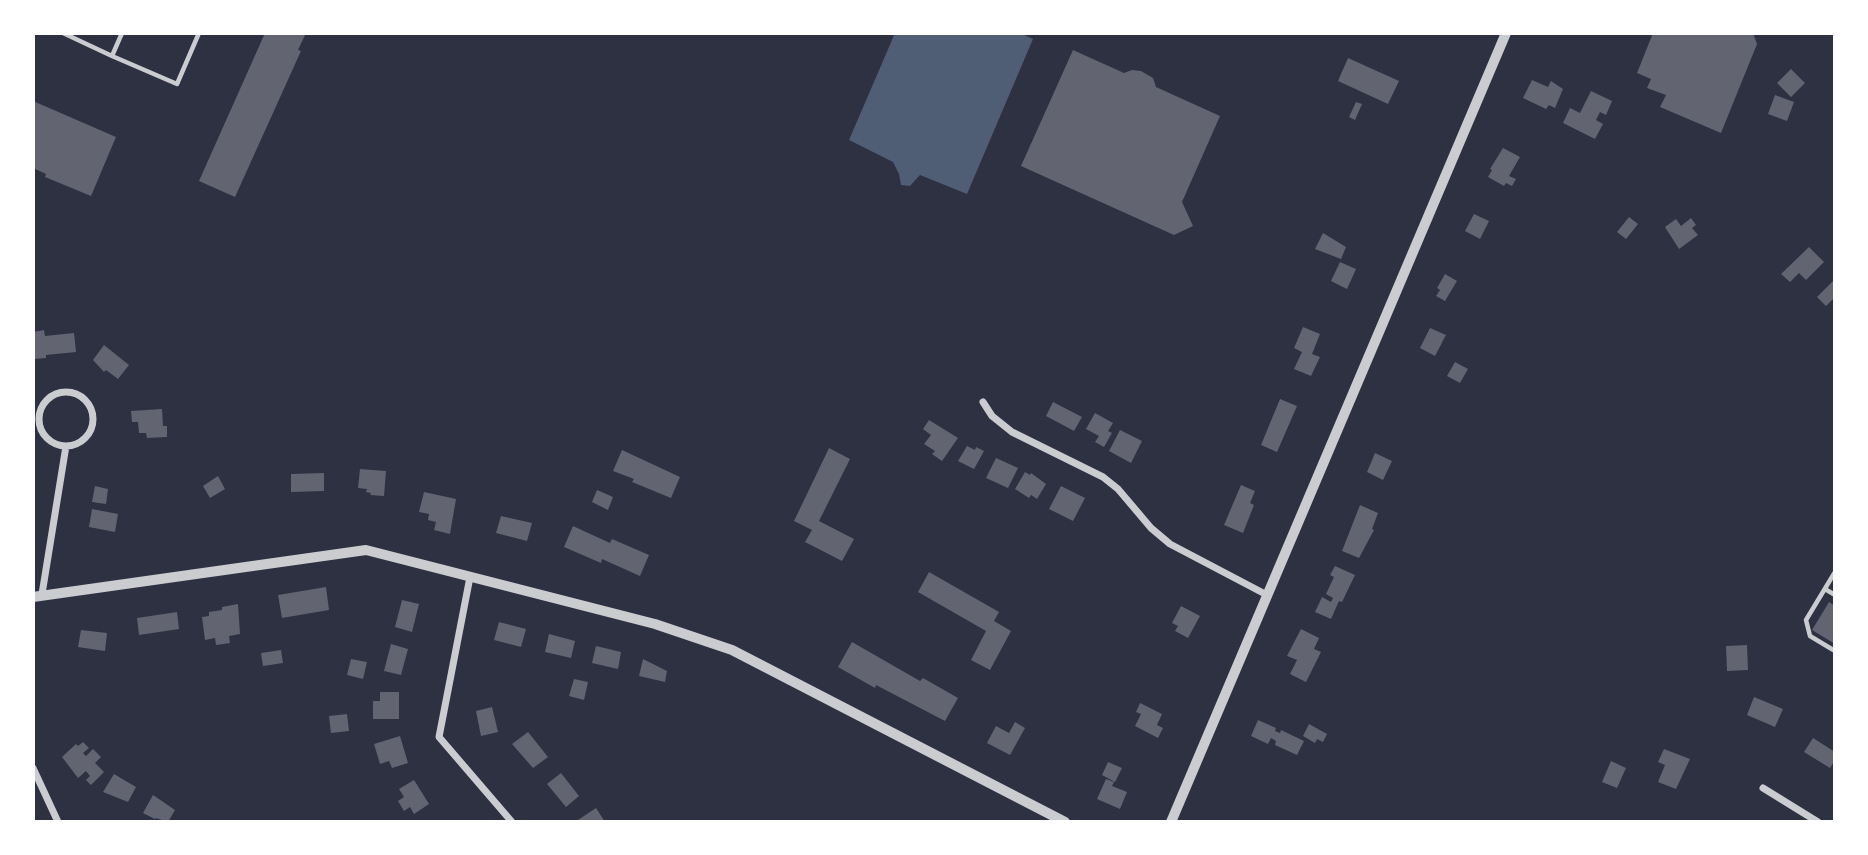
<!DOCTYPE html>
<html>
<head>
<meta charset="utf-8">
<style>
	body { margin:0 }
	#map { position:relative; width:1868px; height:855px; overflow:hidden; background:#2d3142; font-family:Helvetica,sans-serif }
	canvas { display:block }
	.frame { position:absolute; inset:0; border:35px solid #fff; pointer-events:none }
</style>
</head>
<body>
<div id="map">
<canvas width="1868" height="855"></canvas>
<div class="frame"></div>
</div>
<script>
const context = document.querySelector('canvas').getContext('2d');
context.lineJoin = 'round';
function fillPath(path, color) { context.fillStyle = color; context.fill(path, 'evenodd'); }
const toPath = rows => new Path2D(rows.map(r => 'M' + r).join(''));
function stroke(path, color, width, dash) { context.strokeStyle = color; context.lineWidth = width; context.lineCap = dash ? 'butt' : 'round'; context.setLineDash(dash || []); context.stroke(path); }
const water = toPath([
	[895,33,1020,33,1033,39,967,194,920,175,910,186,901,185,899,174,893,162,849,140]
]);
const building = toPath([
	[265,33,306,33,298,50,301,51,235,197,199,181],
	[1653,33,1753,33,1757,44,1721,133,1660,107,1666,95,1647,88,1651,79,1637,73],
	[1073,50,1124,73,1132,70,1141,71,1153,78,1156,87,1220,116,1182,202,1193,226,1174,235,1021,166],
	[1348,58,1399,81,1388,104,1338,81],
	[1791,69,1805,83,1791,97,1777,83],
	[1532,80,1548,87,1551,81,1563,89,1555,108,1549,105,1546,109,1523,98],
	[1591,91,1612,101,1606,115,1600,112,1596,120,1603,124,1595,139,1563,123,1570,108,1580,113],
	[1775,95,1794,102,1787,121,1768,114],
	[33,101,116,137,91,196,45,177,46,174,33,168],
	[1356,102,1362,104,1355,120,1349,117],
	[1503,148,1520,157,1509,176,1516,179,1512,186,1506,183,1504,186,1488,177,1492,170,1490,169],
	[1474,214,1489,221,1480,239,1465,231],
	[1629,217,1638,224,1626,239,1617,232],
	[1691,218,1696,225,1692,228,1698,235,1679,249,1665,227,1676,219,1681,226],
	[1323,233,1346,247,1341,259,1315,249],
	[1809,247,1824,262,1806,280,1799,273,1790,282,1781,274],
	[1340,262,1356,269,1347,289,1331,281],
	[1445,274,1457,281,1445,301,1436,296,1440,290,1437,288],
	[1835,279,1835,297,1826,306,1817,297],
	[1303,327,1320,334,1312,354,1320,357,1311,376,1294,369,1302,352,1294,348],
	[1430,328,1446,335,1435,356,1420,348],
	[44,330,45,336,74,333,76,352,46,355,46,358,35,359,33,332],
	[104,345,129,365,118,379,106,370,104,372,93,360],
	[1455,362,1468,369,1460,383,1447,376],
	[1280,399,1297,406,1277,452,1261,445],
	[1053,402,1082,417,1074,431,1046,416],
	[162,409,163,426,167,426,167,437,147,438,146,433,139,433,138,422,132,422,131,411],
	[1095,413,1113,423,1108,431,1112,433,1104,447,1095,442,1099,436,1086,429],
	[929,420,958,438,942,461,932,454,935,451,924,444,931,435,923,429],
	[1120,430,1142,441,1131,463,1109,451],
	[967,446,975,450,976,447,984,451,974,469,958,461],
	[829,448,850,459,819,521,854,539,842,561,805,542,812,530,794,521],
	[622,450,680,477,671,498,632,482,634,479,613,471],
	[1375,453,1392,461,1383,480,1367,472],
	[996,458,1018,468,1008,488,986,478],
	[360,469,386,471,384,496,370,495,371,493,366,492,367,489,358,488],
	[1025,472,1030,475,1031,473,1046,484,1037,499,1031,495,1029,498,1015,489],
	[324,473,324,491,291,492,291,474],
	[218,476,225,489,210,498,203,486],
	[1241,485,1255,491,1250,503,1254,505,1243,533,1224,525],
	[95,486,108,489,106,504,92,502],
	[1061,486,1085,498,1073,521,1049,509],
	[597,490,613,497,608,510,592,502],
	[424,492,456,499,450,534,434,530,436,522,428,520,429,514,419,512],
	[1360,505,1378,513,1372,529,1374,530,1359,558,1342,551],
	[92,509,118,514,115,532,89,527],
	[501,516,532,523,527,541,496,533],
	[573,526,610,543,612,539,649,555,640,576,602,559,601,563,564,547],
	[1335,566,1355,575,1342,602,1339,601,1331,619,1315,612,1322,597,1331,602,1333,598,1326,594,1334,577,1330,575],
	[929,572,999,612,994,621,1011,631,990,670,971,660,986,631,918,592],
	[326,587,329,610,282,618,278,595],
	[402,600,419,604,412,632,395,627],
	[1829,602,1835,606,1835,644,1812,630],
	[238,604,240,634,229,636,230,643,216,645,215,638,205,640,202,617,209,616,209,612,222,610,222,607],
	[1181,606,1200,616,1188,638,1175,631,1178,626,1172,623],
	[177,612,179,629,139,635,137,618],
	[499,622,526,629,521,647,494,640],
	[1301,629,1319,638,1314,649,1321,652,1306,682,1290,674,1297,660,1287,656],
	[81,630,107,633,105,651,78,647],
	[549,634,575,641,571,658,545,652],
	[852,642,920,681,923,678,958,698,945,721,876,685,875,688,838,667],
	[391,644,408,649,401,675,384,671],
	[1747,645,1748,670,1727,671,1726,646],
	[596,646,621,652,618,669,592,663],
	[281,650,283,663,263,666,261,653],
	[351,659,367,662,363,679,347,675],
	[643,659,667,671,665,682,639,676],
	[574,679,588,682,584,700,569,696],
	[380,692,399,692,399,719,373,719,373,701,380,701],
	[1754,697,1783,709,1775,727,1747,715],
	[1140,703,1162,714,1157,725,1163,728,1158,738,1135,726,1141,714,1136,712],
	[492,707,498,732,481,736,476,711],
	[347,714,349,731,331,733,329,716],
	[1258,720,1276,728,1275,731,1280,733,1281,730,1304,741,1297,755,1275,745,1276,741,1271,738,1268,744,1251,736],
	[1015,722,1025,728,1010,755,987,743,996,726,1009,733],
	[1309,724,1327,734,1323,742,1317,739,1315,743,1303,736],
	[528,732,548,757,533,768,512,744],
	[400,736,408,763,392,768,389,761,380,764,374,744],
	[1813,738,1835,752,1835,760,1830,768,1804,752],
	[83,742,89,748,83,753,86,756,93,749,101,757,95,763,104,772,91,785,86,780,90,776,86,771,78,778,62,757,76,744,78,746],
	[1664,749,1690,759,1676,789,1658,782,1665,765,1658,762],
	[1611,761,1626,768,1617,788,1602,782],
	[1108,762,1122,768,1115,782,1102,775],
	[561,773,579,796,566,807,547,784],
	[114,774,136,787,128,802,103,792],
	[1106,779,1114,782,1112,786,1127,792,1120,809,1097,799],
	[414,780,429,804,414,814,410,807,404,811,398,801,404,797,399,789],
	[153,795,175,810,168,822,156,818,155,819,143,813],
	[596,808,605,822,575,822]
]);
const service = toPath([
	[63,33,112,56,122,33],
	[112,56,177,84,199,33],
	[1835,572,1806,620,1810,636,1835,651],
	[1825,589,1835,595]
]);
const minor = toPath([
	'39 419a27 27 0 1 1 54 0a27 27 0 1 1-54 0Z',
	[983,402,992,416,1012,432,1103,477,1118,489,1151,528,1170,544,1267,595],
	[470,577,439,737,512,822],
	[42,594,66,446],
	[33,768,58,822],
	[1763,788,1818,822]
]);
const tertiary = toPath([
	[33,597,366,550,655,624,732,650,1065,822],
	[1171,822,1506,33]
]);
fillPath(water, '#4f5d75');
fillPath(building, '#626471');
stroke(service, '#caccd0', 4.5);
stroke(minor, '#caccd0', 7);
stroke(tertiary, '#caccd0', 10);
</script>
</body>
</html>
